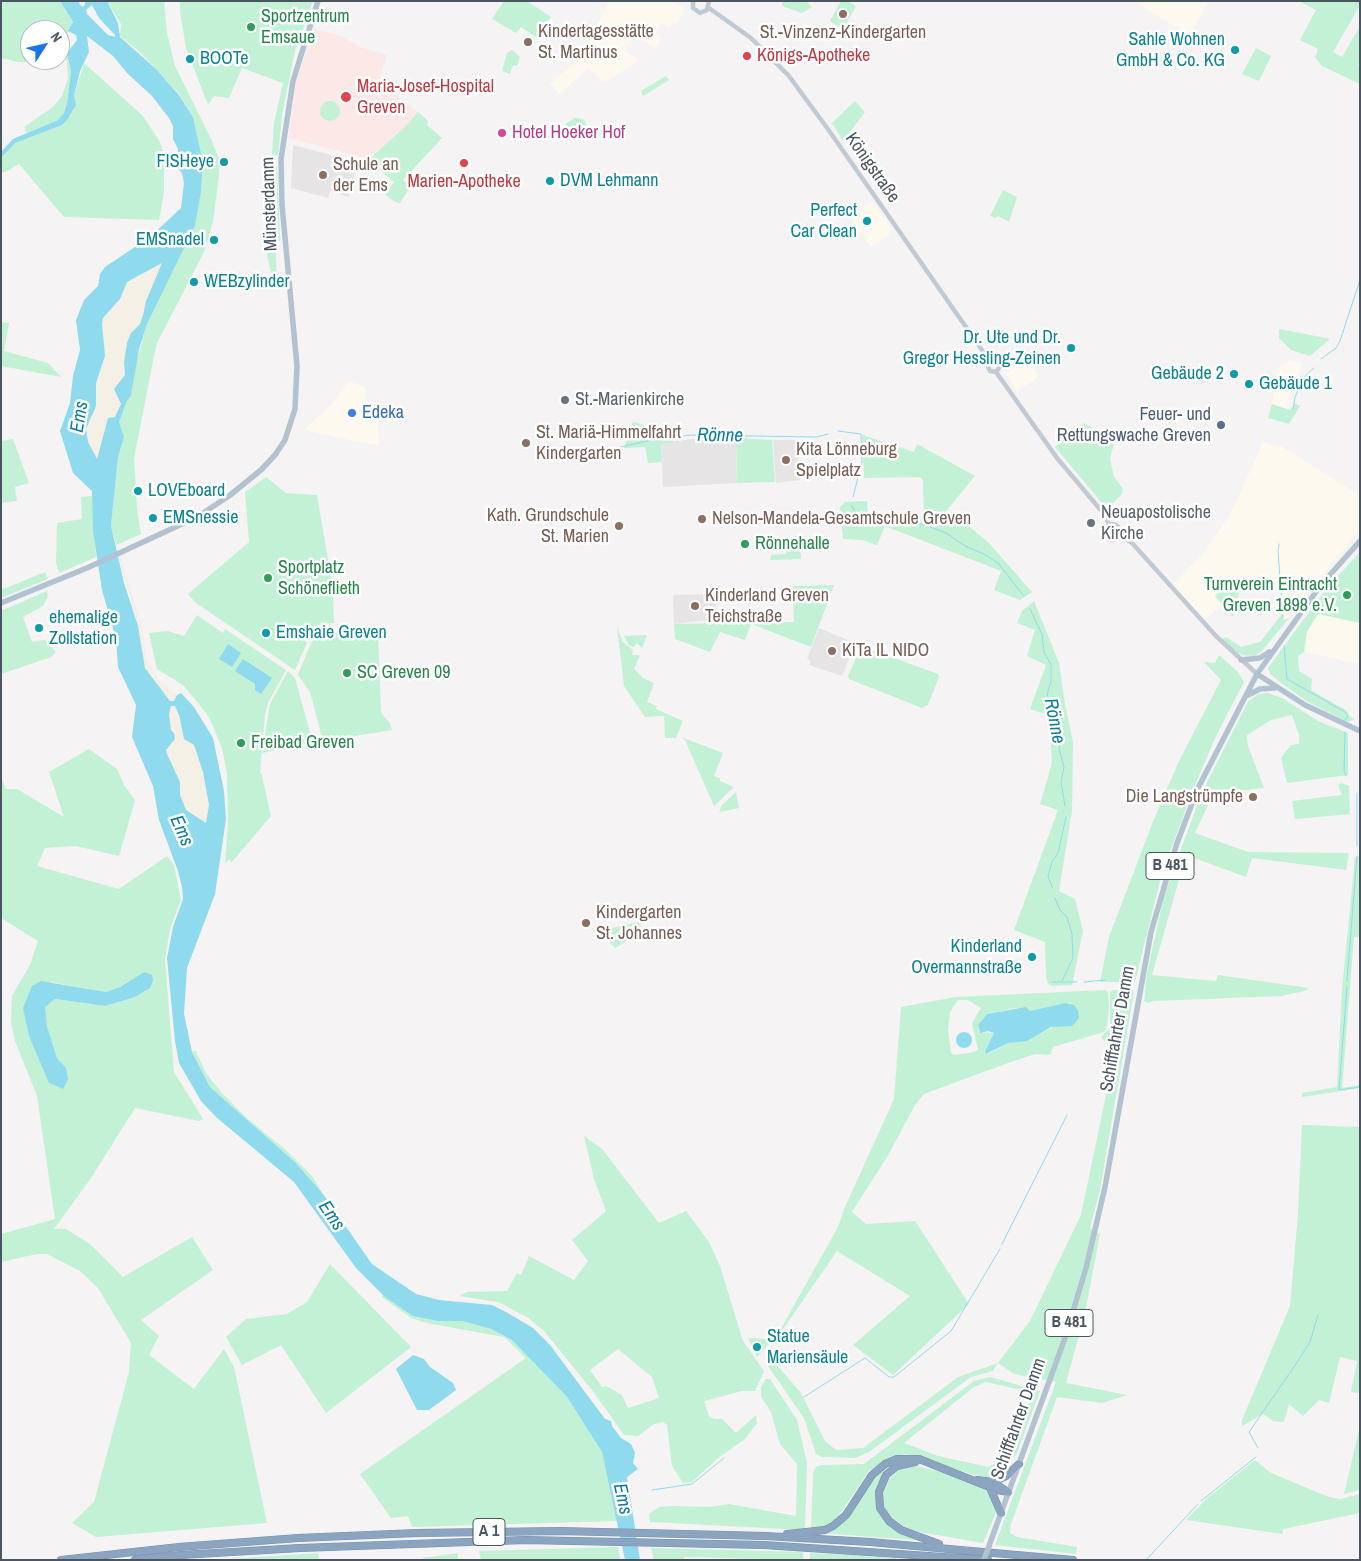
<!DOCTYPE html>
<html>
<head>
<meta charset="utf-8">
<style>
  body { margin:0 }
  #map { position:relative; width:1361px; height:1561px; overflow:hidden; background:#f5f3f3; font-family:"Archivo Narrow",sans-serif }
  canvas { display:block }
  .frame { position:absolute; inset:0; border:2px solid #4a5661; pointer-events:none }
  .north { position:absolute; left:20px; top:20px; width:50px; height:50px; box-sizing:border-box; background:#fff; border:1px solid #b7bbc0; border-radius:50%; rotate:55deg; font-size:14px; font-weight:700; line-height:20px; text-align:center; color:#4a5661 }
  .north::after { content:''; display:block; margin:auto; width:18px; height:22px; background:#1a73e8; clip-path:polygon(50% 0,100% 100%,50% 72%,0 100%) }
</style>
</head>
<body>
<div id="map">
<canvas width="1361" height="1561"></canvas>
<div class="frame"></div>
<div class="north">N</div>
</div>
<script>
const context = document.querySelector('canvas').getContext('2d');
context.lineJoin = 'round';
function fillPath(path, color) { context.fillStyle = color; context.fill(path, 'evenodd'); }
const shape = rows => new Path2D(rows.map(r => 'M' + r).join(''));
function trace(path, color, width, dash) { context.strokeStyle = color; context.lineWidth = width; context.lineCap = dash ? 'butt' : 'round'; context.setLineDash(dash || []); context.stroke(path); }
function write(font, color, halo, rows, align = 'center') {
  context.font = font + ' "Archivo Narrow",sans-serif'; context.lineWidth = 5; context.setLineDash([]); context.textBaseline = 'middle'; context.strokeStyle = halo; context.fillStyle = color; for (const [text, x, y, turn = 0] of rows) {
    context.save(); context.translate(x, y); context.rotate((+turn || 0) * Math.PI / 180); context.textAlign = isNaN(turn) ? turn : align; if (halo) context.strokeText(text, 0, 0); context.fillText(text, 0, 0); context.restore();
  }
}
fillPath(shape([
  [609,1,672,1,683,7,681,10,684,12,677,24,674,22,670,29,661,23,655,33,661,37,655,48,634,34,624,51,640,60,605,82,588,69,559,94,550,84,576,62,587,47,598,29,596,27],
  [1133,1,1209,1,1189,35],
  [872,201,892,230,889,231,890,234,871,247,850,217],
  [1025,357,1039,376,1017,392,1006,374],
  [1289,360,1302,363,1286,409,1272,404,1277,368],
  [349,381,366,388,365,404,377,406,379,446,303,430,327,409],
  [1263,442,1283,447,1360,496,1360,529,1289,618,1283,620,1279,586,1247,591,1235,578,1215,596,1222,605,1204,620,1172,585,1205,551,1227,519,1238,498],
  [1318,614,1360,623,1360,664,1304,652,1307,632]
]), '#fdf9ef');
fillPath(shape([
  [293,145,358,162,349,197,330,191,328,198,291,188],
  [700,438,736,438,737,483,663,487,661,443],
  [773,440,797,440,800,480,776,483],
  [715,594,717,619,674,624,673,595],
  [819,628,855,643,842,676,809,665,811,661,807,659]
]), '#e6e4e5');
fillPath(shape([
  [315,29,342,37,360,47,387,55,378,82,418,112,397,137,366,158,289,138,296,80]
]), '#fce8e6');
fillPath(shape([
  [1,1,60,1,73,22,64,41,71,71,67,103,64,113,58,120,27,133,24,127,53,107,62,96,68,79,67,62,65,58,60,57,60,30,30,30,30,60,39,60,36,62,18,62,1,58],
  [107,1,164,1,167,33,175,66,211,139,219,159,219,176,213,222,204,252,157,343,153,361,134,459,137,509,141,534,116,545,111,526,114,495,118,457,124,437,119,422,147,324,195,226,201,192,203,162,193,117,180,95,140,52,120,36,121,24],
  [180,1,313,1,295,51,282,115,278,156,272,154,274,123,283,83,242,68,229,98,214,96,208,105,186,48,180,11],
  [504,1,527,1,551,17,537,38,521,27,516,33,492,19],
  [783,1,806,1,812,7,802,13,782,6],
  [841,1,847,1,856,6,843,29,830,21],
  [1299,1,1360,1,1360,5,1333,52,1342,57,1360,26,1360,61,1358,65,1360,66,1360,84,1322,66,1315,57,1318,49,1300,40,1316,10],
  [1256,48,1271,56,1259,81,1242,74],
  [512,50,520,57,517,66,513,65,510,74,502,71,507,53],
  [84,63,143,116,160,142,164,156,164,193,159,220,64,217,19,164,5,172,1,172,1,158,14,143,62,125,68,119,74,110,74,96],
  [666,76,669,80,643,96,641,91],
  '320 111a10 10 0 1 1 20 0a10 10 0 1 1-20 0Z',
  [855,101,865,112,843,141,832,123],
  [418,112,428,121,427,125,442,138,403,180,411,186,399,204,385,195,394,182,368,160,405,127],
  [575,118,583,119,587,125,574,135,565,124],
  [269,161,277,166,280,241,275,245,277,278,273,282,267,255,271,240,264,195,270,197],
  [1003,190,1017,197,1009,222,998,216,996,218,990,216],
  [1,322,9,323,4,351,48,363,61,377,1,366],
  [1279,329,1295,332,1330,339,1310,356,1291,350,1279,338],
  [1295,403,1300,406,1289,424,1268,418,1272,404,1290,410],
  [633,422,659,429,671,429,673,442,661,444,662,462,648,463,645,447,624,448],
  [1083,423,1115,439,1110,459,1114,477,1123,489,1122,494,1107,509,1055,447],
  [862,435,914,452,917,444,975,476,942,516,959,518,989,543,1032,592,1020,600,994,590,1001,571,885,526,877,545,862,540,843,539,840,507,845,502,867,501,868,516,924,516,923,480,920,477,864,478],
  [736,438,772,440,775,482,737,483],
  [13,439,29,483,15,487,17,501,1,503,1,441],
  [266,477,286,493,317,495,333,589,334,623,318,625,303,639,307,643,295,670,196,603,188,594,249,542,245,492],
  [92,496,96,557,59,573,56,563,57,523,82,519,81,497],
  [800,538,801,559,770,560,771,555,786,554,787,539],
  [1360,552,1360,623,1318,614,1307,632,1304,652,1298,656,1299,671,1312,679,1311,690,1347,711,1349,716,1355,719,1347,722,1308,702,1284,685,1270,674,1268,668,1326,589],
  [45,572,48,579,1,598,1,590],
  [1235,578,1241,585,1233,617,1215,596],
  [834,585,811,647,751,624,745,640,720,632,710,652,675,639,674,624,794,622,793,586],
  [47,591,48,596,43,606,23,617,32,642,45,640,56,652,51,657,1,674,1,611],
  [1034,601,1059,663,1065,704,1073,742,1072,811,1059,891,1075,899,1083,931,1072,985,1052,986,1048,984,1046,977,1045,942,1014,930,1058,810,1040,804,1052,763,1049,715,1030,709,1046,665,1027,656,1035,630,1017,623,1022,611],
  [1282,614,1283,620,1289,618,1261,652,1254,656,1243,655,1234,651,1222,639,1226,637,1241,647,1260,642],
  [197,615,223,633,225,629,286,670,268,703,265,715,260,772,260,774,261,772,271,816,231,863,230,859,225,863,228,822,227,773,222,748,209,717,194,698,183,685,157,669,149,633,168,631,184,636],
  [617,627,623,642,633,650,632,655,640,655,634,669,643,678,654,683,647,702,657,706,656,709,683,721,676,738,665,738,664,716,645,717,624,686],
  [378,631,381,713,390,723,392,730,323,741,310,692,298,675,311,643,318,634],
  [647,635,642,648,637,643,634,647,629,645,624,636],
  [861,646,938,674,939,677,928,705,922,708,849,679,848,676],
  [1219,655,1238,672,1244,682,1217,734,1194,787,1162,873,1135,982,1100,982,1109,937,1154,819,1179,761,1221,680,1204,662,1215,663],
  [288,671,295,678,313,743,262,753,270,704],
  [1268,693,1282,698,1318,721,1348,733,1348,775,1287,783,1281,758,1291,745,1299,744,1299,735,1292,715,1271,720,1247,735,1248,746,1264,788,1213,794,1195,833,1248,852,1349,853,1346,870,1252,858,1246,877,1186,855,1152,975,1216,981,1218,975,1309,988,1305,991,1281,996,1153,1001,1148,1003,1144,1001,1147,973,1164,896,1202,792,1248,702,1258,694],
  [681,737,723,753,714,776,720,778,720,781,734,787,714,806,685,740],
  [89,749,117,769,124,785,135,800,119,856,76,846,45,848,37,866,119,889,167,856,174,865,181,900,170,929,165,959,174,1072,203,1119,199,1121,135,1108,91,1178,54,1229,66,1229,90,1244,123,1277,192,1237,213,1270,141,1320,159,1336,149,1355,194,1389,224,1349,234,1367,267,1523,96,1537,72,1523,94,1502,129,1372,131,1343,98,1288,80,1271,47,1254,37,1254,1,1262,1,1234,55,1219,37,1096,15,1041,11,1023,12,996,30,965,38,941,1,918,1,777,6,789,17,789,64,817,49,772],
  [144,972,150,988,134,997,105,1006,55,999,45,1007,47,1026,57,1058,66,1068,29,1036,51,982,106,992,120,987],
  [1341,783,1349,786,1350,814,1295,819,1292,801,1342,795,1338,785],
  [736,792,739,808,719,812,722,805],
  [1360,856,1360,937,1354,937,1342,1088,1360,1085,1360,1088,1302,1097,1302,1093,1337,1087,1342,990,1355,857],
  [638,922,645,931,615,948,600,931],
  [1105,990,1108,992,1109,1008,1107,1027,1104,1032,1053,1047,1050,1055,1035,1054,1005,1064,924,1094,915,1105,887,1157,852,1212,866,1224,915,1221,969,1304,893,1375,853,1345,910,1296,837,1251,770,1348,838,1227,845,1207,894,1099,901,1007,956,997],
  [958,1000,968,1000,981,1008,972,1023,978,1049,975,1052,955,1055,951,1053,948,1030,950,1012],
  [1070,1003,1072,1026,1057,1025,1027,1040,1008,1043,988,1054,985,1051,994,1033,979,1032,978,1025,987,1014,1016,1008,1030,1011],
  [1113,990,1134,991,1100,1190,1090,1228,1100,1234,1085,1313,1066,1383,1127,1395,1102,1403,1057,1397,1011,1524,1010,1533,1017,1537,1077,1547,1076,1554,995,1545,1056,1382,1014,1374,998,1363,993,1371,971,1377,869,1452,855,1458,822,1457,816,1454,804,1418,768,1366,770,1357,801,1393,825,1441,836,1450,863,1448,958,1377,998,1363,1030,1321,1081,1215,1112,1066,1112,1051,1101,1037,1110,1028,1110,992],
  [195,1050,206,1073,221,1092,248,1119,287,1151,312,1176,323,1194,296,1163,210,1087,192,1052],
  [1302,1125,1360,1127,1360,1393,1351,1392,1357,1361,1340,1357,1329,1403,1319,1400,1303,1416,1289,1404,1284,1422,1273,1421,1263,1414,1242,1426,1242,1420,1290,1306,1298,1214],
  [584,1136,602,1149,659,1223,686,1211,709,1242,720,1266,743,1341,764,1371,755,1391,742,1391,704,1401,709,1416,714,1419,722,1419,736,1433,756,1415,757,1423,745,1439,718,1458,692,1482,683,1483,672,1466,667,1425,663,1422,654,1424,638,1436,624,1435,592,1390,544,1331,527,1317,498,1302,459,1296,467,1292,507,1291,517,1273,521,1275,529,1256,574,1280,588,1261,572,1240,606,1211,594,1179],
  [618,1349,652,1377,659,1398,628,1408,622,1395,606,1386,602,1387,590,1370],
  [330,1264,411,1347,326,1413,281,1345,242,1365,226,1337,246,1319,287,1314,307,1302],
  [383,1293,413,1316,438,1321,462,1321,491,1329,512,1340,567,1397,602,1452,618,1521,412,1527,408,1516,391,1518,360,1474,526,1358,504,1337,427,1323,411,1318,382,1297],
  [748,1338,766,1339,769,1343,757,1357],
  [990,1377,1040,1391,1017,1453,1002,1474,994,1478,978,1476,905,1454,887,1459,869,1471,835,1521,824,1527,811,1529,813,1473,816,1467,821,1465,864,1464,974,1381],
  [986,1382,1026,1391,1031,1397,1010,1451,998,1462,988,1467,938,1456,904,1443,974,1387],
  [766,1379,770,1379,797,1420,807,1463,805,1530,650,1522,649,1514,659,1507,671,1506,710,1507,729,1504,796,1516,797,1464,780,1444,771,1412,761,1396,761,1387],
  [1360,1426,1360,1490,1344,1494],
  [1255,1460,1271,1473,1329,1497,1341,1499,1360,1494,1360,1513,1283,1529,1283,1534,1186,1520,1206,1499],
  [911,1461,880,1480,882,1516,927,1541,821,1533,835,1527,871,1479,889,1463],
  [913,1465,949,1474,984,1488,989,1493,996,1507,995,1515,983,1543,908,1530,898,1524,887,1514,882,1501,886,1481,901,1468],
  [618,1547,620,1560,481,1560,479,1551],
  [651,1548,803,1552,803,1560,684,1557,684,1560,654,1560],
  [318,1553,319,1559,315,1560,211,1560],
  [458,1553,458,1560,421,1560,423,1558],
  [810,1553,853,1555,916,1560,810,1560]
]), '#c3f1d5');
fillPath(shape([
  [162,263,146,301,140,324,131,333,124,362,125,375,114,389,121,404,115,417,108,418,97,459,88,442,86,428,96,406,96,383,105,356,102,324,104,318,120,299,127,282],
  [121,558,142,627,146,659,161,682,177,695,174,701,169,700,145,668,138,626,119,559],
  [171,706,175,706,179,715,184,738,194,745,203,772,209,805,206,823,185,810,180,795,180,782,167,754,166,750,175,739,171,730,169,714]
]), '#f5f0e5');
fillPath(shape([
  [60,1,78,1,82,7,85,5,85,1,107,1,118,23,120,37,156,69,179,95,193,117,203,162,201,192,195,226,147,324,139,349,131,395,126,403,119,422,124,437,118,457,111,526,124,583,138,626,145,668,170,701,174,701,177,695,181,693,194,707,213,738,224,791,226,819,215,894,187,968,184,1014,192,1052,210,1087,296,1163,323,1194,372,1264,416,1294,439,1300,492,1305,506,1312,533,1328,550,1345,605,1419,611,1421,612,1426,621,1438,631,1444,635,1453,633,1463,638,1469,627,1477,640,1560,625,1560,602,1452,567,1397,512,1340,491,1329,462,1321,438,1321,413,1316,385,1297,356,1268,294,1182,216,1117,201,1101,179,1063,175,1041,167,958,173,927,183,899,182,887,178,871,159,820,153,786,132,737,136,705,118,667,116,639,102,590,93,531,92,491,73,473,60,431,70,403,73,376,80,350,76,320,84,300,98,286,100,274,105,267,150,237,181,208,184,183,182,173,178,169,178,149,173,139,173,126,169,118,152,96,128,74,113,56,87,36,89,52,80,71,74,96,76,105,68,119,62,125,15,143,1,158,1,152,13,139,58,120,64,113,67,103,71,71,67,53,77,40,76,35,68,31,73,22],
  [92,5,99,18,115,35,115,37,108,35,87,14,86,10],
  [162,263,146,301,143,315,140,324,131,333,127,343,124,362,125,375,114,389,121,404,115,417,108,418,97,459,88,442,86,429,96,406,96,383,105,356,102,324,103,318,120,299,127,282],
  [171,706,175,706,179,715,184,739,194,745,203,772,209,805,206,823,186,810,180,795,180,782,167,754,166,750,175,739,174,733,171,730,169,714],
  [228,644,241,653,232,667,219,659],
  [243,659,272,678,261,694,255,690,255,684,235,671],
  [144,972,152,975,153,980,150,988,135,997,105,1006,55,999,45,1007,47,1026,57,1058,66,1068,68,1079,63,1089,49,1083,29,1036,23,1008,32,986,41,981,106,992,120,987],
  [1066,1003,1074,1005,1078,1011,1079,1018,1072,1026,1051,1027,1027,1041,1008,1043,986,1054,985,1051,994,1033,988,1031,980,1033,978,1025,987,1014,1026,1007,1030,1011],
  '956 1040a8 8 0 1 1 16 0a8 8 0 1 1-16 0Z',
  [413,1355,424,1359,430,1367,453,1383,456,1390,429,1410,417,1410,396,1369]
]), '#90daee');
trace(shape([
  [1321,359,1336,348,1340,341,1360,280],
  [1293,409,1295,397,1306,375,1314,368],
  [838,431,861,434,862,462,853,497],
  [612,449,651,440,691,435,817,437,828,434],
  [851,505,859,518,863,520,925,525,946,533,965,546,984,554,998,563,1023,595],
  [1279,544,1278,551,1283,618],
  [1030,609,1042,634,1044,652,1051,665,1051,681,1047,695,1052,702,1062,741,1059,748,1064,767,1061,782,1065,806],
  [1284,646,1287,679,1345,712,1348,716,1345,720],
  [1345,732,1344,771,1346,776],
  [1357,793,1357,846],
  [1052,887,1048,876,1052,862,1058,853,1066,817],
  [1055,898,1060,910,1067,917,1072,934,1073,958,1062,981],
  [1347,981,1357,856],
  [1052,982,1077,982],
  [1084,982,1105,980],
  [1347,987,1339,1090,1360,1087],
  [1002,1244,1067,1115],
  [1290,1373,1310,1342,1318,1315],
  [804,1397,865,1358,889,1377,894,1377,951,1331,1000,1249],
  [1258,1448,1249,1432,1289,1374],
  [652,1490,692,1484,724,1458],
  [1201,1501,1256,1457],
  [1146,1560,1198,1504]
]), '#90daee', 1);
const highway = shape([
  [915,1462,897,1466,886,1475,879,1492,880,1508,889,1521,901,1530,939,1544],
  [977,1480,993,1482,1008,1492],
  [993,1482,1006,1476,1019,1464],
  [990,1488,1001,1513],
  [787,1534,825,1530,833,1526,846,1515,872,1475,885,1464,897,1459,919,1459,997,1490,1008,1492],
  [61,1560,179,1547,298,1538,417,1533,560,1531,766,1536,870,1542,1073,1560],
  [135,1560,181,1555,300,1548,525,1540,764,1545,988,1560]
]);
trace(highway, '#7690ad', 8);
trace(shape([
  [693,1,693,8,700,13,707,10,709,1],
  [709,8,751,38,789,76,830,132,991,363],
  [996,372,999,368,998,364,991,363,988,367,990,371,996,372,1057,458,1104,514,1109,524],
  '1104 532a8 8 0 1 1 16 0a8 8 0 1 1-16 0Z',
  [1120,535,1132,543,1216,636,1257,674]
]), '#c1cad2', 4.5);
trace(shape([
  [1,603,87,568,197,517,229,496,261,470,275,455,285,440,295,409,297,366,282,205,281,159,293,81,318,1],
  [1241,660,1260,658,1269,652],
  [1257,674,1305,705,1360,731],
  [1246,696,1260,689,1275,688],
  [994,1532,1065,1338,1086,1268,1105,1187,1151,932,1177,843,1198,788,1257,674,1321,585,1360,541]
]), '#b3c2d1', 5.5);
trace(highway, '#8ba5c1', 7);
trace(shape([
  [984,1560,994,1532]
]), '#b3c2d1', 5.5);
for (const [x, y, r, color] of [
  [843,14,5,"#8d6e63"],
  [251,27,5,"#2e9e5b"],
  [528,42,5,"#8d6e63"],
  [1235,50,5,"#0f9aa8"],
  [747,56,5,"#e0444e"],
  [190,59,5,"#0f9aa8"],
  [346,97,6,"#e0444e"],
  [502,133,5,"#d1479c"],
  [224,162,5,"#0f9aa8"],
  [464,163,5,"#e0444e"],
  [323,175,5,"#8d6e63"],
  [550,181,5,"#0f9aa8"],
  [867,221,5,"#0f9aa8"],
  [214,240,5,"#0f9aa8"],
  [194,282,5,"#0f9aa8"],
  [1071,348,5,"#0f9aa8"],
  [1234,374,5,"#0f9aa8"],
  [1249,384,5,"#0f9aa8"],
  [565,400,5,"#6b7280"],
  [352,413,5,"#3f7fe0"],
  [1221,425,5,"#5c6f8a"],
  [526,443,5,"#8d6e63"],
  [786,460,5,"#8d6e63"],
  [138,491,5,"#0f9aa8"],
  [153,518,5,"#0f9aa8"],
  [702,519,5,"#8d6e63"],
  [1091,523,5,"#6b7280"],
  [619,526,5,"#8d6e63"],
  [745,544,5,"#2e9e5b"],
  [268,578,5,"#2e9e5b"],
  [1347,595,5,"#2e9e5b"],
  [695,606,5,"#8d6e63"],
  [39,628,5,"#0f9aa8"],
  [266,633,5,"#0f9aa8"],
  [832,651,5,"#8d6e63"],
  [347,673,5,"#2e9e5b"],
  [241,743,5,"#2e9e5b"],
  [1253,797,5,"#8d6e63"],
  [586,923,5,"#8d6e63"],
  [1032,957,5,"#0f9aa8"],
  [757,1347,5,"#0f9aa8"]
]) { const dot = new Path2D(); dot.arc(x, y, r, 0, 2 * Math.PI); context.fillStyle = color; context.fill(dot); trace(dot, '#fff', 2); }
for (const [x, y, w] of [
  [1170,866,48],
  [1069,1323,48],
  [489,1532,32]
]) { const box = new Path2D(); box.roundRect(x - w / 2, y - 13.5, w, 27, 4); context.fillStyle = '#fff'; context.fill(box); trace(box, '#4a5661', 1); }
write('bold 16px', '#4a5661', null, [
  ["B 481",1170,866],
  ["B 481",1069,1323],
  ["A 1",489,1532]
]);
write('18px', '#27864d', '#fff', [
  ["Sportzentrum",261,17],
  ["Emsaue",261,38],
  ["Rönnehalle",755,544],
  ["Sportplatz",278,568],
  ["Schöneflieth",278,589],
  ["Turnverein Eintracht",1337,585,"right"],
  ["Greven 1898 e.V.",1337,606,"right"],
  ["SC Greven 09",357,673],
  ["Freibad Greven",251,743]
], 'left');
write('18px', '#785e54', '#fff', [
  ["Kindertagesstätte",538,32],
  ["St. Martinus",538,53],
  ["St.-Vinzenz-Kindergarten",843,33,"center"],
  ["Schule an",333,165],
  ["der Ems",333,186],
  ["St. Mariä-Himmelfahrt",536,433],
  ["Kindergarten",536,454],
  ["Kita Lönneburg",796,450],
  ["Spielplatz",796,471],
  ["Kath. Grundschule",609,516,"right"],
  ["St. Marien",609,537,"right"],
  ["Nelson-Mandela-Gesamtschule Greven",712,519],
  ["Kinderland Greven",705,596],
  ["Teichstraße",705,617],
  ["KiTa IL NIDO",842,651],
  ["Die Langstrümpfe",1243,797,"right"],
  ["Kindergarten",596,913],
  ["St. Johannes",596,934]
], 'left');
write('18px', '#0d838f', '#fff', [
  ["Sahle Wohnen",1225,40,"right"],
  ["GmbH & Co. KG",1225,61,"right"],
  ["BOOTe",200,59],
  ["FISHeye",214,162,"right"],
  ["DVM Lehmann",560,181],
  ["Perfect",857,211,"right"],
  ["Car Clean",857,232,"right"],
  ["EMSnadel",204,240,"right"],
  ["WEBzylinder",204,282],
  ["Dr. Ute und Dr.",1061,338,"right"],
  ["Gregor Hessling-Zeinen",1061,359,"right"],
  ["Gebäude 2",1224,374,"right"],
  ["Gebäude 1",1259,384],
  ["LOVEboard",148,491],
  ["EMSnessie",163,518],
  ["ehemalige",49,618],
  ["Zollstation",49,639],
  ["Emshaie Greven",276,633],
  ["Kinderland",1022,947,"right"],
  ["Overmannstraße",1022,968,"right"],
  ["Statue",767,1337],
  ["Mariensäule",767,1358]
], 'left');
write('18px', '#be3a42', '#fff', [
  ["Königs-Apotheke",757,56],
  ["Maria-Josef-Hospital",357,87],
  ["Greven",357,108],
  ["Marien-Apotheke",464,182,"center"]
], 'left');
write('18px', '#b23c85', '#fff', [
  ["Hotel Hoeker Hof",512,133]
], 'left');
write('18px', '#4a5661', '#fff', [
  ["Königstraße",872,168,55],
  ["Münsterdamm",270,204,-92],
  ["Schifffahrter Damm",1118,1029,-80],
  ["Schifffahrter Damm",1019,1419,-70]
]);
write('18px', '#5b616d', '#fff', [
  ["St.-Marienkirche",575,400],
  ["Neuapostolische",1101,513],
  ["Kirche",1101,534]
], 'left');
write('18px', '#366cbe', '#fff', [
  ["Edeka",362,413]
], 'left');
write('18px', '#4e5e75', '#fff', [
  ["Feuer- und",1211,415],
  ["Rettungswache Greven",1211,436]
], 'right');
write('italic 19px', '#0c7c9b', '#fff', [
  ["Ems",80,417,-81],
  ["Rönne",720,436,1],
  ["Rönne",1054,721,79],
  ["Ems",181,831,66],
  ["Ems",331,1216,56],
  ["Ems",622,1499,78]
]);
</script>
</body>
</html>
